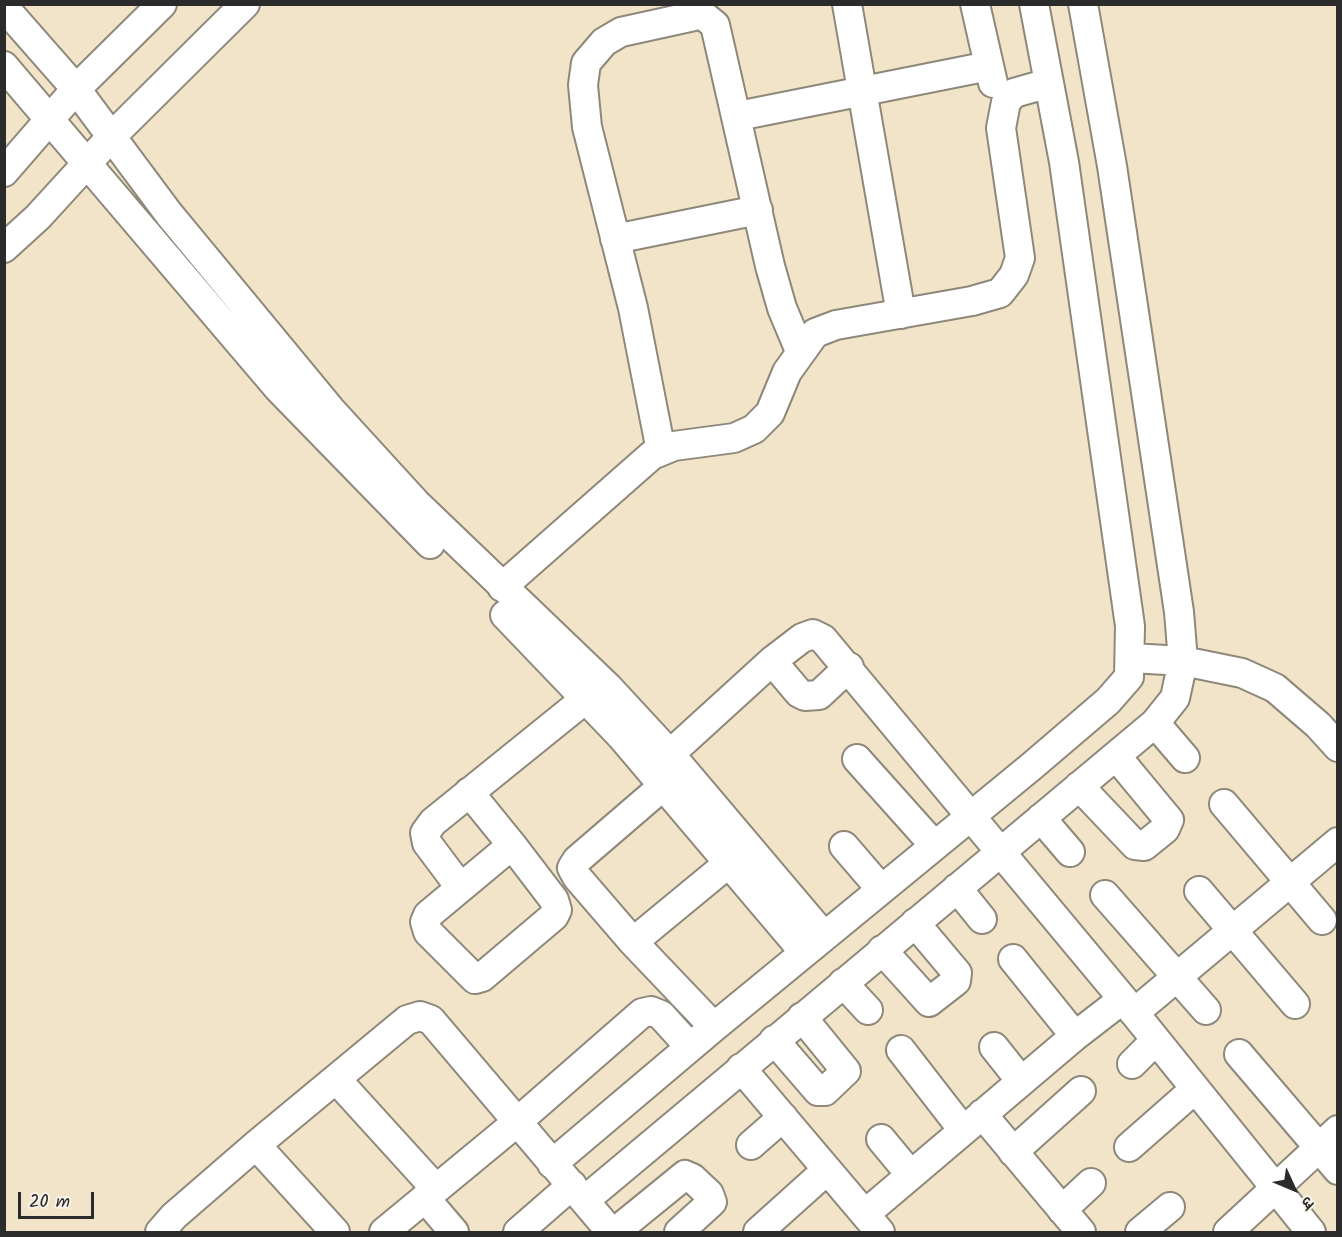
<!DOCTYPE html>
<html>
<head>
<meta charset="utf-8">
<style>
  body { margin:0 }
  #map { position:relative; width:1342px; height:1237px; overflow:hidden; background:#f1e4c9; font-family:Kalam,"Playpen Sans Deva",sans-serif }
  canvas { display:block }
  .frame { position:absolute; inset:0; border:6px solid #2b2b2b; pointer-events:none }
  .north { position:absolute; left:1264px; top:1159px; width:60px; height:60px; -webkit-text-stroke:4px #f7f3e8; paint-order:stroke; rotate:134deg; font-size:16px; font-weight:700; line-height:24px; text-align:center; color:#2b2b2b }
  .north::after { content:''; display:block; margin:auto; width:21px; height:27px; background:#2b2b2b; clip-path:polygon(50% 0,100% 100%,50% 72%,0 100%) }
  .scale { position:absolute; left:18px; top:1192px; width:76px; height:27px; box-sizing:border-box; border:3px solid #2b2b2b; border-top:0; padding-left:8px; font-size:18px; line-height:21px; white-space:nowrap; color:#2b2b2b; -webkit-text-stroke:4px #f7f3e8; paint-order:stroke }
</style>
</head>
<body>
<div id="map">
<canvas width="1342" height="1237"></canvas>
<div class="frame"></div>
<div class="north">उ</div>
<div class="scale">20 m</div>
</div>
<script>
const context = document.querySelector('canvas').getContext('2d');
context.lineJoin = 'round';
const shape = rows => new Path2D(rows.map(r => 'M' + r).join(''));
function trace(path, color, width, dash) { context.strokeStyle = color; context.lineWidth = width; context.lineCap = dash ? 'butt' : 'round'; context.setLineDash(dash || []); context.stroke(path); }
const minor = shape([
  [847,4,901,314],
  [975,4,993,83],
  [4,7,76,89,169,214,331,410,416,503,608,687,670,754,824,936],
  [699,12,715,25,770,266,782,308,800,351],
  [4,66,278,388,430,544],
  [738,116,989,66],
  [4,172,76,89,162,4],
  [615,239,758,210],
  [4,248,38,217,112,136,245,4],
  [661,451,633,308,587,127,583,85,586,63,604,42,621,32,694,16,699,12,700,4],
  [502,587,652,455,674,446,734,438,754,429,770,413,787,372,815,333,836,325,972,301,1000,293,1014,275,1020,258,1001,128,1006,102,1014,93,1049,83],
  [505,615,621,736,804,952],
  [1131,658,1183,661,1242,673,1275,688,1318,725,1338,747],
  [772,661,799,693,805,696,819,695,849,667],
  [1155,723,1185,758],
  [670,754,772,661,802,638,813,634,823,639,1123,999,1311,1232],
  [857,759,934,845],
  [663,786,577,860,572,868,577,877,633,942,714,1027],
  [1079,786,1135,845,1144,846,1165,829,1169,820,1116,756],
  [469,792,512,845,554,900,557,910,554,916,482,977,475,979,428,932,425,922,428,915,512,845],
  [1224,804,1322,920],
  [1041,818,1070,852],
  [844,846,881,889],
  [460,887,427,843,425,833,433,822,584,700],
  [957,888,982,919],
  [1199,891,1295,1004],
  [1105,895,1206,1010],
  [633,942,730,862],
  [882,950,929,1002,956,981,957,973,915,923],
  [1013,959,1075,1036],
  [843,983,868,1010],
  [1134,1013,1338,842],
  [774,1040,818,1091,825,1091,846,1071,802,1017],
  [994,1047,1021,1081],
  [901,1050,963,1130],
  [1239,1054,1338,1170],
  [1132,1064,1156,1040],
  [741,1068,880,1232],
  [336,1079,436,1189],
  [982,1114,1081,1232],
  [881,1139,910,1174],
  [256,1145,335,1232],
  [751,1145,783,1117],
  [1129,1147,1195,1089],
  [1013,1152,1081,1091],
  [552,1164,714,1027,1032,766,1108,701,1129,677,1130,626,1064,162,1034,4],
  [425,1198,454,1232],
  [585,1200,1155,723,1175,698,1183,661,1179,612,1112,166,1083,4],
  [1062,1210,1091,1183],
  [865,1214,1075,1036,1123,999],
  [160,1232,174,1216,256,1145,407,1020,420,1016,431,1020,611,1232],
  [384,1232,516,1123,642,1013,651,1011,661,1015,690,1047],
  [518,1232,572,1185],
  [615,1232,685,1175,692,1178,709,1194,712,1202,679,1232],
  [758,1232,827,1170],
  [1140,1232,1170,1207],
  [1228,1232,1338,1130]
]);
trace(minor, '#8e887a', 32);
trace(minor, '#fff', 28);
</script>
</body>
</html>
